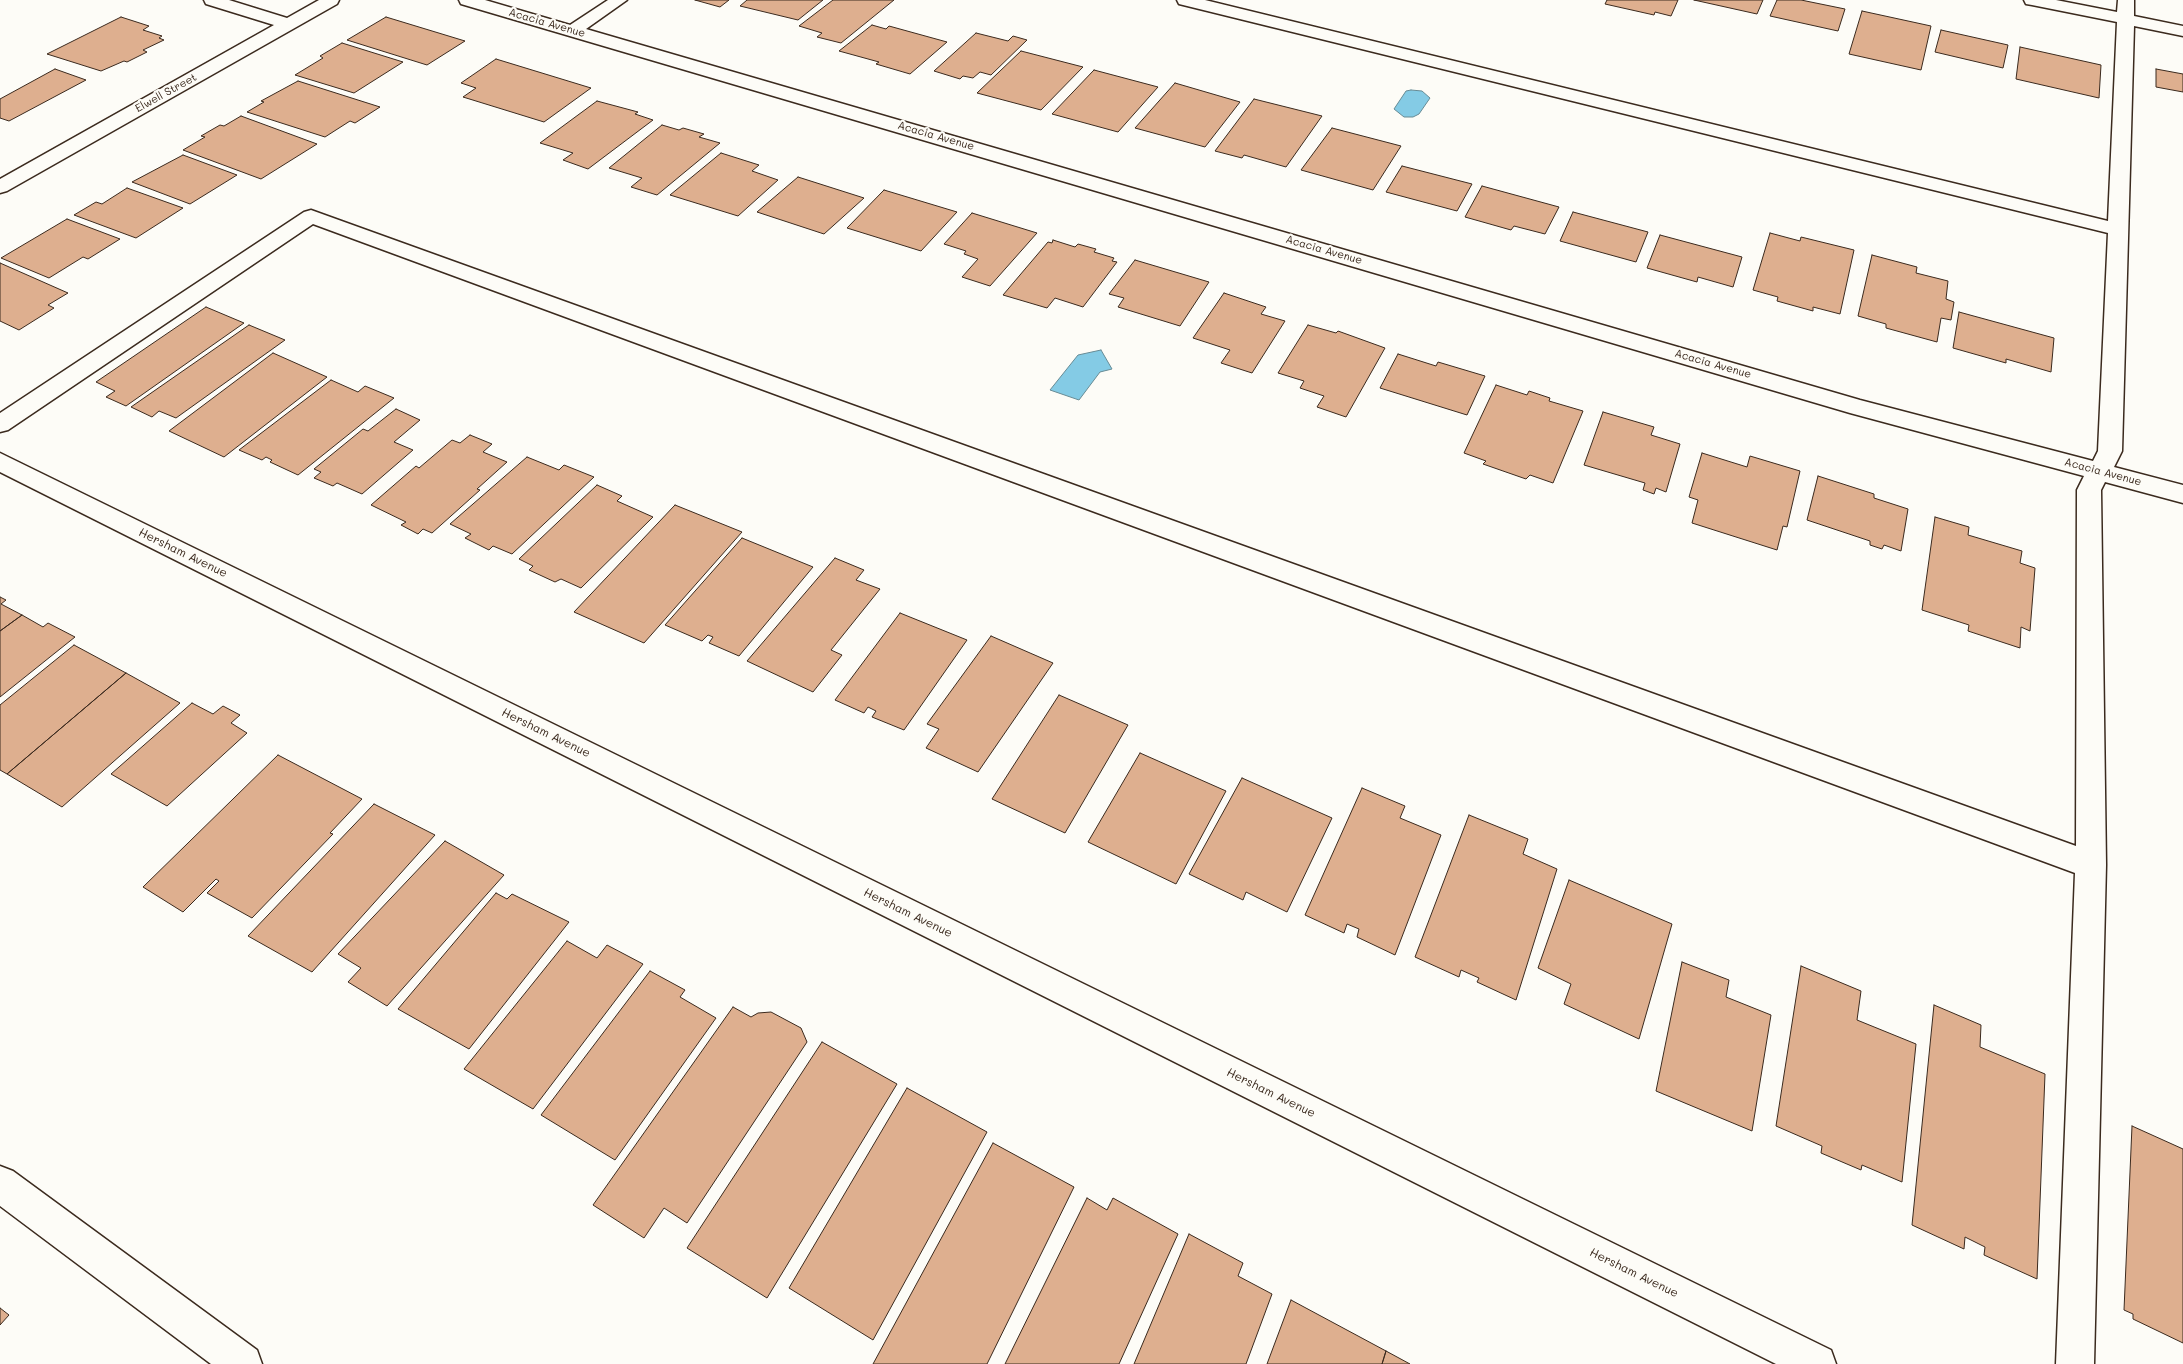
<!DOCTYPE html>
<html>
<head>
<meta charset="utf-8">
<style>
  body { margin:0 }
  canvas { display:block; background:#fdfcf7 }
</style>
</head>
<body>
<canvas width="2183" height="1364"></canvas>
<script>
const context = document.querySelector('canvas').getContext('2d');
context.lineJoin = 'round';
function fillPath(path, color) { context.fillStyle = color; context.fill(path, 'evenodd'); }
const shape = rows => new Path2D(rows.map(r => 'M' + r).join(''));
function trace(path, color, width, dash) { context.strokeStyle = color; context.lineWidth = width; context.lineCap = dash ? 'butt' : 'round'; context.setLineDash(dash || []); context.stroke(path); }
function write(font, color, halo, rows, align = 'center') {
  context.font = font + ' Mali,sans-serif'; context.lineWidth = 4.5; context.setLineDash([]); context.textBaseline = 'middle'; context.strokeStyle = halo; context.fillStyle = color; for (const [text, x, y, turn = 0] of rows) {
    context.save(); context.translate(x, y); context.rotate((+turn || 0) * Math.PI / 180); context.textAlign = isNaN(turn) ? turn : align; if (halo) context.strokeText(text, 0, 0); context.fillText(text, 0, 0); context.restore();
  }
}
const water = shape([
  [1411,90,1422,91,1430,98,1419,114,1413,117,1404,117,1394,109,1406,91,1411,90],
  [1101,350,1112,369,1100,372,1079,400,1050,390,1078,355,1101,350]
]);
fillPath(water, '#84cbe5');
trace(water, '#678b95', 1);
const building = shape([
  [695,0,729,0,720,7,695,0],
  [747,0,823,0,798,20,740,6,747,0],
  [833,0,894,0,841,43,817,37,822,33,799,26,833,0],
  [1607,0,1678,0,1671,16,1655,12,1654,15,1605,4,1607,0],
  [1694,0,1763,0,1757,14,1694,0],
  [1777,0,1801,0,1845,9,1838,31,1770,16,1777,0],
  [1862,11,1931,26,1921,70,1849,54,1862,11],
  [121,17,149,26,143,30,162,36,159,38,164,40,143,50,147,52,127,62,124,61,101,71,47,54,121,17],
  [386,17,465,41,427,65,347,40,386,17],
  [872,25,886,29,889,26,947,42,910,74,876,64,879,62,839,51,872,25],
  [1941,30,2008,45,2003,68,1935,52,1941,30],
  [976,33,1008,41,1013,36,1027,40,991,75,980,72,973,78,963,76,960,79,934,71,976,33],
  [342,43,403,62,354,93,295,75,323,58,320,56,342,43],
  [2020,47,2101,65,2099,98,2016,79,2020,47],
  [1021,51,1083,67,1041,110,977,93,1021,51],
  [496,59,591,88,544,122,463,97,476,88,461,83,496,59],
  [55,69,86,80,9,121,0,118,0,99,55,69],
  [2156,69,2183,74,2183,92,2156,87,2156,69],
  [1094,70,1158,87,1118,132,1052,114,1094,70],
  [298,81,380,107,355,123,350,121,325,137,247,112,264,102,261,101,298,81],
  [1175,83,1240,102,1205,147,1135,128,1175,83],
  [1254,99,1322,116,1286,167,1244,155,1242,158,1215,151,1254,99],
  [597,101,638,112,635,114,653,120,588,169,563,160,573,153,540,143,597,101],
  [241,116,317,144,261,179,183,150,205,137,201,136,220,125,224,126,241,116],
  [662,125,679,130,683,128,704,134,699,137,720,143,657,195,631,187,642,178,609,168,662,125],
  [1332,128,1401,146,1373,190,1301,170,1332,128],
  [721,153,759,165,752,171,778,180,738,216,670,195,721,153],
  [183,155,237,175,190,204,132,182,183,155],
  [1402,166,1472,184,1457,211,1386,192,1402,166],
  [798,177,864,198,824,234,757,212,798,177],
  [1482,186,1559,207,1545,234,1514,226,1511,230,1465,217,1482,186],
  [127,188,183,208,136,238,74,215,96,202,102,204,127,188],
  [884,190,957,212,921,251,847,228,884,190],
  [1573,212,1648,232,1636,262,1560,241,1573,212],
  [972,213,1037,233,990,286,962,277,978,259,964,254,966,251,944,244,972,213],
  [67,219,120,239,88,259,83,257,49,278,1,258,67,219],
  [1770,233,1800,241,1801,237,1854,250,1840,314,1813,307,1813,311,1777,301,1778,297,1753,290,1770,233],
  [1660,235,1742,257,1733,287,1698,277,1697,282,1647,268,1660,235],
  [1053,240,1075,247,1078,244,1096,249,1094,252,1114,258,1112,261,1117,262,1083,307,1055,298,1047,308,1003,295,1048,242,1052,243,1053,240],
  [1872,255,1917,267,1916,273,1948,281,1946,299,1954,302,1951,320,1941,318,1937,342,1886,328,1886,324,1858,316,1872,255],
  [1135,260,1209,282,1180,326,1118,307,1124,298,1109,294,1135,260],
  [0,263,68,293,48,305,54,308,19,330,0,321,0,263],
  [1224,293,1266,307,1261,314,1285,321,1252,373,1221,363,1230,350,1193,338,1224,293],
  [206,307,244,323,126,406,106,397,115,391,96,382,206,307],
  [1959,312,2054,338,2051,372,2006,359,2006,363,1953,348,1959,312],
  [249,325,285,340,176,418,159,411,152,417,131,407,249,325],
  [1308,325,1336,333,1338,331,1385,348,1346,417,1317,407,1324,396,1300,388,1304,381,1278,373,1308,325],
  [273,353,327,377,224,457,169,431,273,353],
  [1398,354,1436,366,1438,362,1485,376,1467,415,1380,388,1398,354],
  [331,380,358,392,365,386,394,398,298,475,270,462,272,460,266,457,262,460,239,450,331,380],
  [1496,385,1527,395,1529,391,1550,398,1549,401,1583,411,1553,483,1530,475,1526,479,1483,464,1486,461,1464,453,1496,385],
  [396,409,420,420,394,442,413,450,362,494,337,483,333,486,314,478,321,472,314,469,363,429,368,431,396,409],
  [1603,412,1654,427,1651,435,1680,444,1666,492,1656,488,1654,494,1643,490,1645,483,1584,465,1603,412],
  [470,435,492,444,483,452,507,462,477,489,480,490,432,533,423,529,418,534,401,525,406,522,371,505,416,466,419,468,452,440,460,443,470,435],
  [1702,453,1747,467,1750,456,1800,471,1787,527,1783,526,1777,550,1692,523,1698,500,1689,497,1702,453],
  [527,457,559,470,564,465,594,477,512,554,493,546,489,550,465,538,471,534,450,524,527,457],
  [1818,476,1874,494,1874,498,1908,509,1901,551,1884,545,1882,549,1870,545,1870,541,1807,520,1818,476],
  [597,485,622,496,617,501,653,517,581,588,561,579,555,582,529,570,533,566,519,559,597,485],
  [675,505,742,532,644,643,574,612,675,505],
  [1935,517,1969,527,1968,535,2022,551,2020,563,2035,568,2030,631,2021,627,2020,648,1968,631,1969,625,1922,610,1935,517],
  [742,538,813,567,739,656,709,643,713,637,708,635,702,641,665,625,742,538],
  [835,558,864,570,856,580,880,589,831,650,842,655,813,692,747,661,835,558],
  [0,597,6,600,1,604,22,615,0,631,0,597],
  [900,613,967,640,904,730,872,717,876,711,868,707,864,713,835,700,900,613],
  [22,615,43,627,48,623,75,637,0,697,0,631,22,615],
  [991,636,1053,663,978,772,926,748,939,729,927,724,991,636],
  [74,645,126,673,7,774,0,770,0,705,74,645],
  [126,673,180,703,62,807,7,774,126,673],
  [1059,695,1128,725,1065,833,992,799,1059,695],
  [192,703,213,714,223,706,240,715,231,723,247,733,167,806,111,774,192,703],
  [1140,753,1226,791,1176,884,1088,842,1140,753],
  [278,755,362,799,330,833,333,834,252,918,207,893,219,881,216,879,183,912,143,887,278,755],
  [1242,778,1332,818,1287,912,1246,892,1243,900,1189,874,1242,778],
  [1362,788,1405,806,1400,818,1441,835,1395,955,1357,937,1359,929,1347,924,1344,933,1305,915,1362,788],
  [374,804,435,835,312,972,248,936,374,804],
  [1469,815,1528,839,1523,854,1557,869,1516,1000,1477,982,1479,978,1461,970,1459,977,1415,957,1469,815],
  [445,841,504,875,387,1006,348,982,361,968,338,954,445,841],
  [1569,880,1672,924,1639,1039,1564,1004,1571,984,1538,968,1569,880],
  [496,893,507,899,512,894,569,922,469,1049,398,1009,496,893],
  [567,941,597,958,607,945,643,964,533,1109,464,1069,567,941],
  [1682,962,1729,980,1726,997,1771,1015,1752,1131,1656,1091,1682,962],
  [1801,966,1861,991,1857,1020,1916,1044,1902,1182,1862,1165,1861,1170,1821,1153,1822,1146,1776,1126,1801,966],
  [650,971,685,990,680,997,716,1018,615,1160,541,1115,650,971],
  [1934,1005,1981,1025,1980,1047,2045,1074,2037,1279,1984,1255,1985,1247,1965,1237,1964,1249,1912,1225,1934,1005],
  [733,1007,751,1017,758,1013,771,1012,801,1028,807,1042,687,1223,664,1208,644,1238,593,1205,733,1007],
  [822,1042,897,1084,767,1298,687,1248,822,1042],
  [907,1088,987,1132,873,1340,789,1288,907,1088],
  [2132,1126,2183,1149,2183,1343,2133,1319,2133,1314,2124,1310,2132,1126],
  [993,1143,1074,1187,987,1364,873,1364,993,1143],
  [1087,1198,1107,1210,1113,1198,1178,1234,1119,1364,1005,1364,1087,1198],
  [1189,1234,1243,1263,1238,1276,1272,1294,1246,1364,1134,1364,1189,1234],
  [1291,1300,1386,1351,1382,1364,1267,1364,1291,1300],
  [0,1308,9,1315,0,1325,0,1308],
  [1386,1351,1410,1364,1382,1364,1386,1351]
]);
fillPath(building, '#deaf8f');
trace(building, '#3b2a1e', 1);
const minor = shape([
  [204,0,229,0,287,18,319,0,339,0,337,4,7,191,0,193,0,179,274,25,206,4,204,0],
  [459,0,485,0,570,25,608,0,627,0,586,29,1860,400,2093,461,2098,451,2108,233,1179,4,1177,0,1205,0,2108,221,2117,22,2032,5,2026,4,2024,0,2056,0,2117,12,2118,0,2134,0,2134,16,2183,26,2183,36,2134,26,2122,451,2114,467,2183,485,2183,503,2105,482,2101,490,2106,865,2094,1364,2056,1364,2075,873,313,224,8,430,0,432,0,413,304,212,311,210,2076,846,2077,490,2084,476,1850,413,461,4,459,0],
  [0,453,1831,1350,1836,1364,1776,1364,0,472,0,453],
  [0,1166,13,1171,257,1350,262,1364,211,1364,0,1206,0,1166]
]);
trace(minor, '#3b2a1e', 3);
fillPath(minor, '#fdfcf7');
write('11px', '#3b2a1e', '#fdfcf7', [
  ["Acacia Avenue",547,23,16],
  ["Elwell Street",166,93,-29],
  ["Acacia Avenue",936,136,16],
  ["Acacia Avenue",1324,250,16],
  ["Acacia Avenue",1713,364,16],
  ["Acacia Avenue",2103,472,15]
]);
write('12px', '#3b2a1e', '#fdfcf7', [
  ["Hersham Avenue",183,553,26],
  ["Hersham Avenue",546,733,26],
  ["Hersham Avenue",908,913,26],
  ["Hersham Avenue",1271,1093,26],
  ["Hersham Avenue",1634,1273,26]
]);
</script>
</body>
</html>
